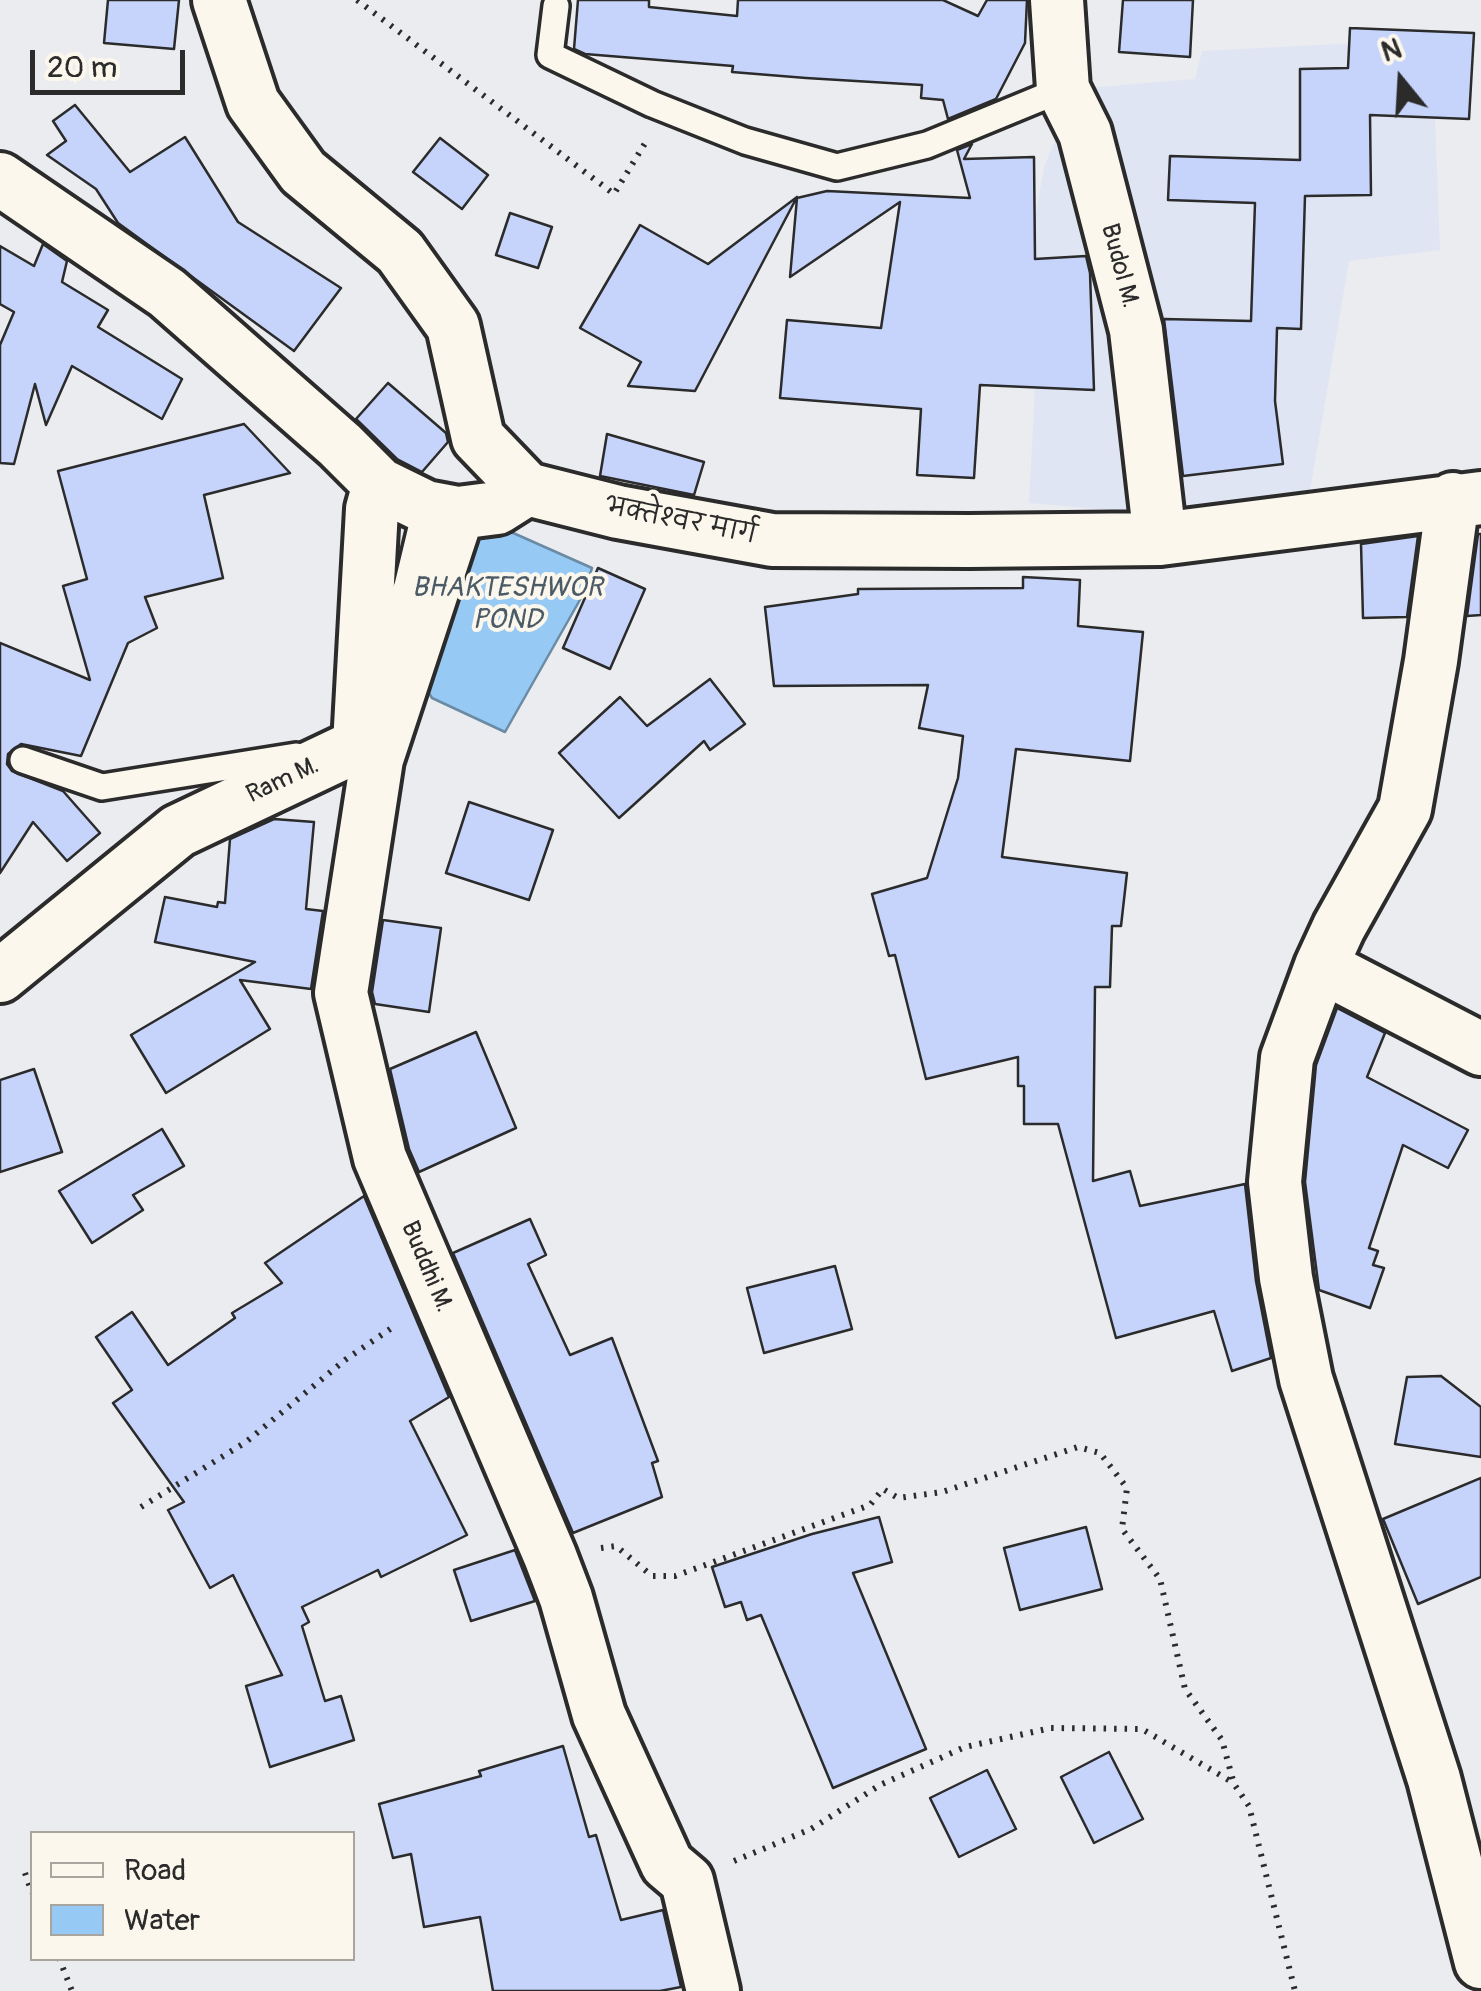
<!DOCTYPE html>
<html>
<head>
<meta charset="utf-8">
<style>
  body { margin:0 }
  #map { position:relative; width:1481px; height:1991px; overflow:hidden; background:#ebecf0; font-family:Pangolin,sans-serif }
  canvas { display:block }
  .legend { position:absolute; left:30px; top:1831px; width:325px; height:130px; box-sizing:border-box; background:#fbf7ec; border:2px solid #a8a59f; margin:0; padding:12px 18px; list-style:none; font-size:30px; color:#2b2b2b }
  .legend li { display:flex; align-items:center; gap:20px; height:50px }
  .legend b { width:50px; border:2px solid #a8a59f }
  .north { position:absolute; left:1351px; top:30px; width:100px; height:100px; -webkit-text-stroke:8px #fbf7ec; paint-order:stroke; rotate:342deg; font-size:28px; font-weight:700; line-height:40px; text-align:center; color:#2b2b2b }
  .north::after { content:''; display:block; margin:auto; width:35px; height:45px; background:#2b2b2b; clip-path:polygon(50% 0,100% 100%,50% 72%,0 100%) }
  .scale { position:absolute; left:30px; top:50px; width:155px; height:45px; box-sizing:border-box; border:5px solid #2b2b2b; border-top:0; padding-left:12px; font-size:30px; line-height:35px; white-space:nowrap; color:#2b2b2b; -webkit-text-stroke:8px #fbf7ec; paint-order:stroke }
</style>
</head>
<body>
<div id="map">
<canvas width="1481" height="1991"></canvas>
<ul class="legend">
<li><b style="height:12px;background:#fbf7ec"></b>Road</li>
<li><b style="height:28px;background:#96c9f3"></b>Water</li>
</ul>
<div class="north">N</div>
<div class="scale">20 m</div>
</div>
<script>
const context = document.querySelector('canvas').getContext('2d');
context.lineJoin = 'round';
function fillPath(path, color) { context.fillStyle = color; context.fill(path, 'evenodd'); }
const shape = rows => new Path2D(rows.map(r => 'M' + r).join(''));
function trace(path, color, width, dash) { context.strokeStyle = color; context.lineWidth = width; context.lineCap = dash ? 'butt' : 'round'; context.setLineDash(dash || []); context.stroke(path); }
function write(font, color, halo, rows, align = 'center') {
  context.font = font + ' Pangolin,"Playpen Sans Deva",sans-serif'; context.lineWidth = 8; context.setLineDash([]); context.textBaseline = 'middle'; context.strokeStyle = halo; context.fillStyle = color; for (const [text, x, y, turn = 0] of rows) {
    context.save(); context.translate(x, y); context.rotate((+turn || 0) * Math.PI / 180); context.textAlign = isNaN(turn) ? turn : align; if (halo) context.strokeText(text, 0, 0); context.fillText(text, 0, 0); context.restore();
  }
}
fillPath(shape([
  [1432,39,1440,250,1349,261,1310,491,1160,514,1029,503,1035,390,1033,317,1027,266,1044,167,1076,89,1195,79,1202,51]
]), '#e0e5f3');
const water = shape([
  [484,520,592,568,585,591,505,732,432,698,412,667,484,520]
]);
fillPath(water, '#96c9f3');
trace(water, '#6b8aa3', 2.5);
const building = shape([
  [108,0,179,0,174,49,104,43,108,0],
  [578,0,649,0,649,7,737,16,738,0,943,0,978,16,987,0,1027,0,1025,43,996,99,948,119,943,100,921,98,922,85,806,78,732,72,733,66,585,54,574,49,578,0],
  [1123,0,1193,0,1190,57,1119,52,1123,0],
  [1350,28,1474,33,1469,119,1370,115,1371,195,1305,196,1301,329,1277,328,1275,401,1283,464,1183,476,1164,319,1251,321,1255,203,1168,200,1170,156,1300,160,1300,69,1348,68,1350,28],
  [75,105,130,172,185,137,238,222,341,288,294,351,118,223,96,189,47,155,66,141,53,121,75,105],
  [440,138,488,175,462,209,413,172,440,138],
  [972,144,964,159,1034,157,1035,259,1086,256,1090,273,1094,390,980,385,974,478,917,475,921,409,780,398,787,320,881,328,900,202,790,277,797,198,827,191,970,198,957,150,972,144],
  [797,197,695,391,628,386,641,362,580,328,640,225,708,264,797,197],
  [510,213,552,227,538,268,496,255,510,213],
  [43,244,67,261,62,282,108,310,98,327,182,379,162,419,72,366,46,425,35,384,14,464,0,463,0,345,14,312,0,304,0,246,34,266,43,244],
  [388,383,446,433,448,442,422,472,397,459,356,419,388,383],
  [244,424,290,473,204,495,223,578,145,597,157,628,128,643,81,756,21,744,8,754,7,764,12,771,63,791,100,833,67,861,33,822,0,873,0,643,90,680,63,586,87,579,58,471,244,424],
  [607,434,704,462,694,495,600,476,607,434],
  [1478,534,1481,534,1481,615,1467,616,1478,534],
  [1418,536,1407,617,1363,618,1361,544,1418,536],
  [598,568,645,589,610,669,563,648,598,568],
  [1023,577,1080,580,1078,626,1143,632,1130,761,1016,749,1002,857,1127,873,1121,926,1112,926,1110,987,1095,987,1093,1181,1130,1171,1140,1206,1245,1184,1256,1281,1271,1358,1232,1371,1214,1311,1116,1338,1058,1124,1024,1124,1024,1086,1018,1086,1018,1057,926,1079,895,955,889,956,872,894,927,878,958,778,963,736,919,728,928,685,774,686,765,607,858,594,858,589,1023,588,1023,577],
  [710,679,745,724,710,750,704,741,619,818,559,753,620,697,647,726,710,679],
  [469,802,553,830,529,900,446,873,469,802],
  [274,819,314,822,306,909,323,911,311,989,240,980,270,1029,166,1093,131,1035,255,962,155,942,165,897,217,907,218,902,225,903,230,839,274,819],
  [383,920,441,928,429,1012,375,1004,372,992,383,920],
  [1337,1008,1385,1033,1367,1077,1468,1130,1448,1168,1403,1145,1369,1248,1378,1251,1373,1265,1384,1268,1370,1308,1319,1290,1305,1182,1316,1065,1337,1008],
  [476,1032,516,1128,419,1172,409,1149,390,1069,476,1032],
  [34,1069,62,1152,0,1172,0,1080,34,1069],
  [162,1129,184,1166,133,1195,143,1210,92,1243,59,1191,162,1129],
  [364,1196,449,1397,410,1421,467,1535,381,1577,378,1570,302,1607,309,1622,302,1626,325,1701,341,1696,354,1740,270,1767,246,1686,282,1675,233,1575,210,1588,168,1510,184,1502,113,1403,132,1390,96,1337,132,1312,168,1365,235,1318,232,1313,282,1283,265,1263,364,1196],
  [530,1219,546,1255,528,1264,570,1355,612,1338,658,1461,652,1463,662,1497,573,1533,453,1253,530,1219],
  [835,1266,852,1329,764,1353,747,1288,835,1266],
  [1441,1376,1481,1407,1481,1457,1395,1444,1407,1377,1441,1376],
  [1481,1478,1481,1577,1418,1604,1383,1519,1481,1478],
  [879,1517,892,1562,853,1573,926,1749,833,1788,761,1615,747,1620,741,1602,725,1607,712,1567,812,1534,879,1517],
  [1086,1527,1102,1589,1020,1610,1004,1548,1086,1527],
  [515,1550,535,1601,471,1621,454,1570,515,1550],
  [563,1746,589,1837,596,1835,621,1920,663,1910,681,1987,660,1991,493,1991,480,1917,424,1927,411,1854,393,1858,379,1804,481,1776,479,1771,563,1746],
  [1109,1752,1143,1819,1094,1843,1061,1777,1109,1752],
  [987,1770,1016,1829,959,1857,930,1798,987,1770]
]);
fillPath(building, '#c6d4fb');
trace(building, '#2b2b2b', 2.5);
const lane = shape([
  [556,6,550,55,652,104,745,141,837,167,927,145,1063,89],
  [380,657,407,586,426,507],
  [23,760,102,787,296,756]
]);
const street = shape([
  [219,0,253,103,303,172,400,252,453,326,478,438,527,489],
  [1057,0,1063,89,1085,133,1136,330,1160,539],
  [0,179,167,293,340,445,379,484,426,507,458,513,497,508,527,489,618,512,772,540,969,541,1160,539,1481,498],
  [1453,499,1431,661,1405,809,1339,927,1321,966,1287,1058,1275,1182,1286,1278,1306,1379,1434,1779,1481,1962],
  [458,513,377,759,341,993,380,1158,550,1556,566,1598,599,1715,667,1864,687,1881,713,1991],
  [1321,966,1481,1049],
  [0,976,178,831,359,745,372,509,379,484]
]);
trace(lane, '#2b2b2b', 32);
trace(street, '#2b2b2b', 60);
trace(shape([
  [357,0,614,194,647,140],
  [141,1507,246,1442,345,1360,396,1325],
  [601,1548,616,1546,652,1576,675,1576,870,1505,883,1489,898,1498,942,1492,1078,1447,1100,1453,1127,1488,1122,1529,1160,1579,1185,1689,1222,1740,1234,1784,1249,1806,1295,1991],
  [734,1861,811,1829,880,1785,965,1747,1051,1728,1142,1729,1232,1782],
  [25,1873,32,1893],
  [59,1958,72,1991]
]), '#2b2b2b', 6, [2.5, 8]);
trace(lane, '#fbf7ec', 25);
trace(street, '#fbf7ec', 52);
write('25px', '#2b2b2b', '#fbf7ec', [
  ["Budol M.",1119,266,75],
  ["भक्तेश्वर मार्ग",681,522,11],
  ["Ram M.",283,781,-25],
  ["Buddhi M.",426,1267,67]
]);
write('italic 28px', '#4b5a67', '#fbf7ec', [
  ["BHAKTESHWOR",507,589],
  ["POND",507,621]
]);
</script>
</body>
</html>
